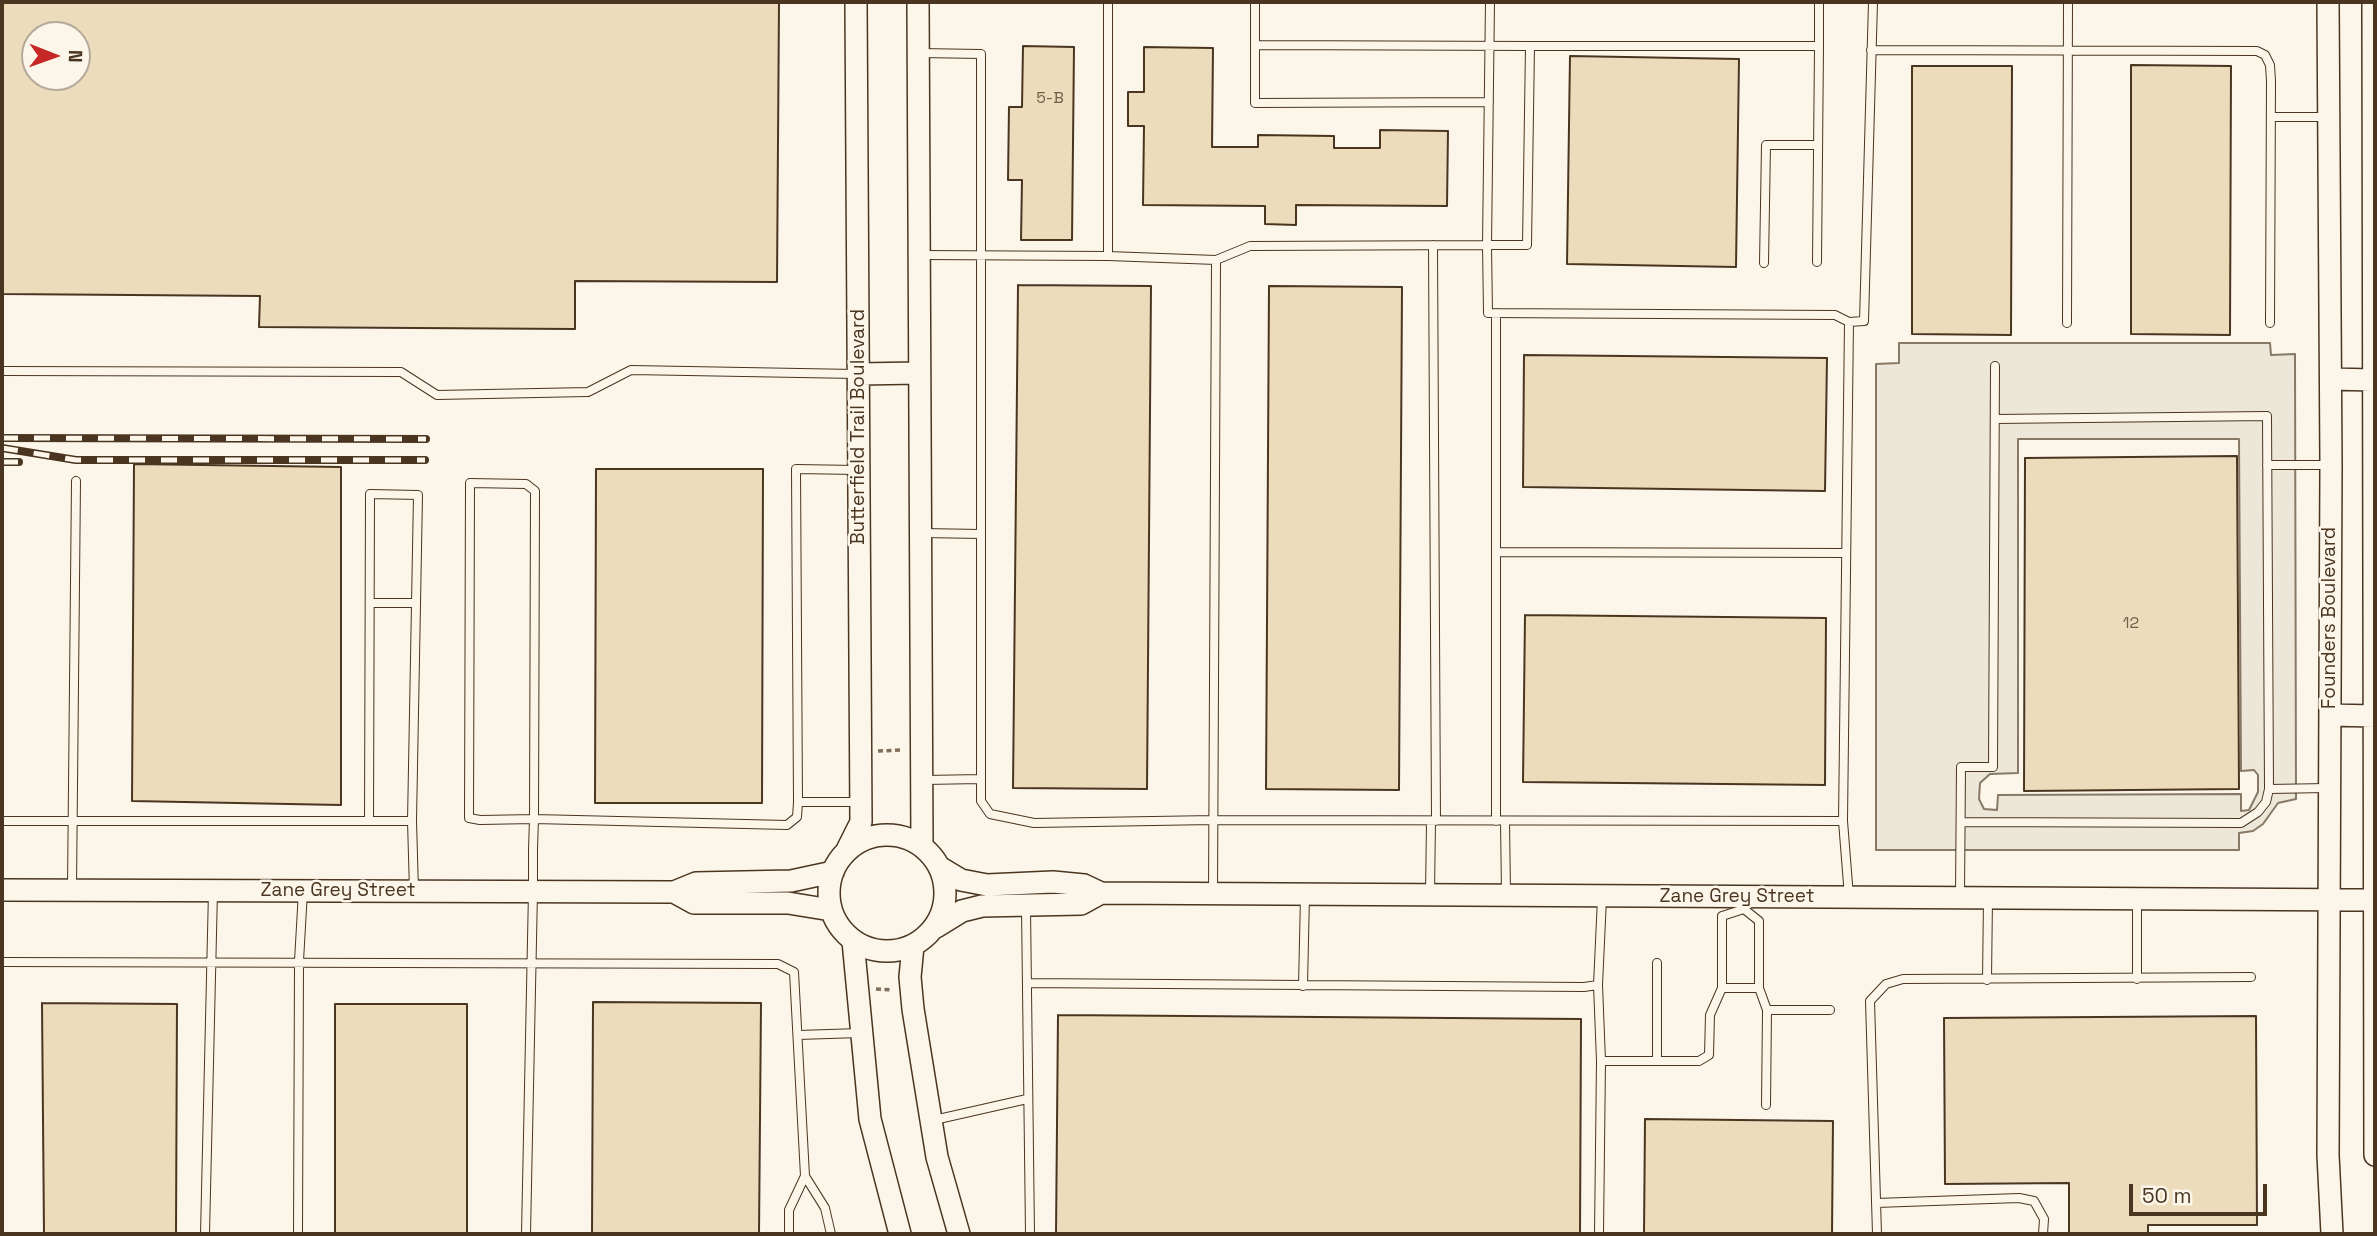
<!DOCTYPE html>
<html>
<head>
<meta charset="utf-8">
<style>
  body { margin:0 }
  #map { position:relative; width:2377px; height:1236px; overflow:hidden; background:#fbf6e9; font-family:"Space Grotesk",sans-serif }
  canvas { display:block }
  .frame { position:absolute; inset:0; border:4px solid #4a3520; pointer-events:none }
  .north { position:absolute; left:21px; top:21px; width:70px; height:70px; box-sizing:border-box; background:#fbf6e9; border:2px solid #b4a999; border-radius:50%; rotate:91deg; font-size:19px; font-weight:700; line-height:28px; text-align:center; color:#4a3520 }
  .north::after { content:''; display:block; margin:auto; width:24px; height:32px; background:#c62828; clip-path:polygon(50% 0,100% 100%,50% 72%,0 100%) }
  .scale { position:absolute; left:2129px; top:1184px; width:138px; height:32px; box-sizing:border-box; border:4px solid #4a3520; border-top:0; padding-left:9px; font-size:21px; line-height:24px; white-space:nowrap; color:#4a3520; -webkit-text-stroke:5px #fbf6e9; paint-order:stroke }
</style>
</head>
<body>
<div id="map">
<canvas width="2377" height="1236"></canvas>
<div class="frame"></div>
<div class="north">N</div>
<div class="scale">50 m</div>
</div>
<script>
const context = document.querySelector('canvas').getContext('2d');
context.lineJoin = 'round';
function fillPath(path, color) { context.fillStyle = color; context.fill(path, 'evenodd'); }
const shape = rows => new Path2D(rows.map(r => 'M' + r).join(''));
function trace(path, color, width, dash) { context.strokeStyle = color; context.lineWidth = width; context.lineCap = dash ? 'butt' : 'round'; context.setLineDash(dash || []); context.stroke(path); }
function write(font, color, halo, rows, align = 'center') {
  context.font = font + ' "Space Grotesk",sans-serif'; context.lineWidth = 5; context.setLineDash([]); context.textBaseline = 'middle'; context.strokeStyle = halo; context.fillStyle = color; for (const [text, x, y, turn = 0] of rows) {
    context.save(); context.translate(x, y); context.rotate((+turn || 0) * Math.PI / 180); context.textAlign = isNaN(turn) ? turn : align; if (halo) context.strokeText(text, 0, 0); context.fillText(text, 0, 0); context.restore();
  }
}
const parking = shape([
  [1899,343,2270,343,2271,355,2295,354,2296,799,2278,803,2263,824,2253,831,2239,833,2239,850,1876,850,1876,364,1899,363,1899,343],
  [2018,439,2239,439,2241,771,2254,770,2258,775,2258,792,2249,810,2241,811,2241,794,1998,795,1997,810,1984,809,1979,799,1980,783,1990,774,2018,773,2018,439]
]);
fillPath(parking, '#ede7d9');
trace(parking, '#887966', 2);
const building = shape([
  [2,2,779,2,777,282,575,281,575,329,259,327,260,296,2,294,2,2],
  [35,35,77,35,77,77,35,77,35,35],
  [1023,46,1074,47,1072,240,1021,240,1022,180,1008,180,1009,107,1022,107,1023,46],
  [1144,47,1213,48,1212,147,1258,147,1258,135,1334,136,1334,148,1380,148,1380,130,1448,131,1447,206,1296,205,1296,225,1265,224,1265,206,1143,205,1144,126,1128,126,1128,92,1144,92,1144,47],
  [1570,56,1739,59,1736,267,1567,264,1570,56],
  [2131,65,2231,66,2230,335,2131,334,2131,65],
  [1912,66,2012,66,2011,335,1912,334,1912,66],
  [1018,285,1151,286,1147,789,1013,788,1018,285],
  [1269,286,1402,287,1399,790,1266,789,1269,286],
  [1524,355,1827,358,1825,491,1523,487,1524,355],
  [2237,456,2239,789,2024,791,2025,458,2237,456],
  [134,464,341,467,341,805,132,801,134,464],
  [596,469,763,469,762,803,595,803,596,469],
  [1525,615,1826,618,1825,785,1523,782,1525,615],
  [593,1002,761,1003,759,1234,592,1234,593,1002],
  [42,1003,177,1004,176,1234,44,1234,42,1003],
  [335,1004,467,1004,467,1234,335,1234,335,1004],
  [1058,1015,1581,1019,1580,1234,1056,1234,1058,1015],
  [2256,1016,2257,1225,2148,1225,2148,1234,2069,1234,2069,1183,1945,1184,1944,1018,2256,1016],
  [1645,1119,1833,1121,1832,1234,1644,1234,1645,1119]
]);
fillPath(building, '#ecdcbc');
trace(building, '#4a3520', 2);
const service = shape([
  [1255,2,1255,103,1489,102],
  [1255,45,1530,46,1527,245,1487,245,1488,313,1835,315,1849,322],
  [1530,46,1819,46,1819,2],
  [1871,50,2257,51,2265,55,2270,65,2271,81,2270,323],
  [919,53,981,54,981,779,924,780],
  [2271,117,2326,117],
  [1433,245,1436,821],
  [921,255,1108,256,1108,2],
  [1108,256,1216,260,1250,246,1487,245,1490,2],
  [1817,262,1819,46],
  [1764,263,1766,145,1818,145],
  [2067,323,2068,2],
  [2,371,401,372,437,395,588,392,631,370,856,374],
  [1995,419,2267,416,2269,789,2327,788],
  [2267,465,2331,465],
  [922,533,981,534],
  [1496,552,1846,553],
  [370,603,416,603],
  [981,779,981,801,990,814,1034,823,1213,820,1843,821],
  [798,802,796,469,856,470],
  [2,821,412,821,414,891],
  [369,821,370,494,418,495,412,821],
  [1496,821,1496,313],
  [1505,821,1506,893],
  [1961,822,2241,823,2258,812,2266,802,2269,789],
  [72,887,76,481],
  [1213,894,1216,260],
  [1430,895,1431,821],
  [1960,895,1961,767,1993,767,1995,366],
  [1849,897,1843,821,1849,322,1864,321,1873,2],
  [1026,908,1030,1234],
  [1744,909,1759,921,1759,988,1767,1010,1766,1105],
  [2,962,778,964,794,972,805,1176,825,1208,831,1234],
  [1657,963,1657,1061],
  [2137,979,2137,899],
  [1987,980,1988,898],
  [1027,983,1584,987,1598,985,1602,898],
  [1598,985,1601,1061,1699,1061,1709,1055,1710,1015,1722,988,1722,916,1744,909],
  [1303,986,1305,895],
  [1722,988,1759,988],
  [1767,1010,1830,1010],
  [798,1035,860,1033],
  [934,1120,1027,1099],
  [1876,1203,2019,1198,2034,1201,2044,1219,2043,1234],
  [205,1234,213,891],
  [298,1234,299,961,303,891],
  [526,1234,533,891,533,850,534,819,535,491,526,484,470,483,469,818,480,820,534,819,787,825,797,817,798,802,860,802],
  [789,1234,789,1210,805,1176],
  [1599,1234,1601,1061],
  [1877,1234,1870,1001,1886,984,1903,979,2251,977]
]);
const tertiary = shape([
  [918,2,922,845],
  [2328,2,2331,465,2328,1155,2332,1234],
  [2373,2,2375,1155],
  [859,374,918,373],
  [2331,379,2373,380],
  [2330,715,2374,716],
  '829 893a58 58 0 1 1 116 0a58 58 0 1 1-116 0Z',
  [847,850,861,822,856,2],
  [941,868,961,880,987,885,1053,882,1084,885,1101,893,2373,900],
  [2,890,674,892,696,883,791,881,833,872],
  [674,892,694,903,788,903,831,910],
  [936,927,962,911,982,906,1081,904,1101,893],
  [853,941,870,1119,900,1234],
  [913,946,910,977,913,1009,937,1157,959,1234]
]);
trace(service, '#4a3520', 10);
trace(tertiary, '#4a3520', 24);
trace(shape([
  [878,751,902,750],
  [876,989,893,990]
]), '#7f6f5c', 3.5, [5, 3.5]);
trace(service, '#fbf6e9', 8);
trace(tertiary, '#fbf6e9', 21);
const rail = shape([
  [2,438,426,439],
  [2,448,76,460,425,460],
  [2,462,19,462]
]);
trace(rail, '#4a3520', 8);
trace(rail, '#fbf6e9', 5, [16]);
write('16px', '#725f47', null, [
  ["5-B",1050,99],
  ["12",2131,624]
]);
write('19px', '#4a3520', '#fbf6e9', [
  ["Butterfield Trail Boulevard",859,427,-90],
  ["Founders Boulevard",2330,618,-90],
  ["Zane Grey Street",338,891],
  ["Zane Grey Street",1737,897]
]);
</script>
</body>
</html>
